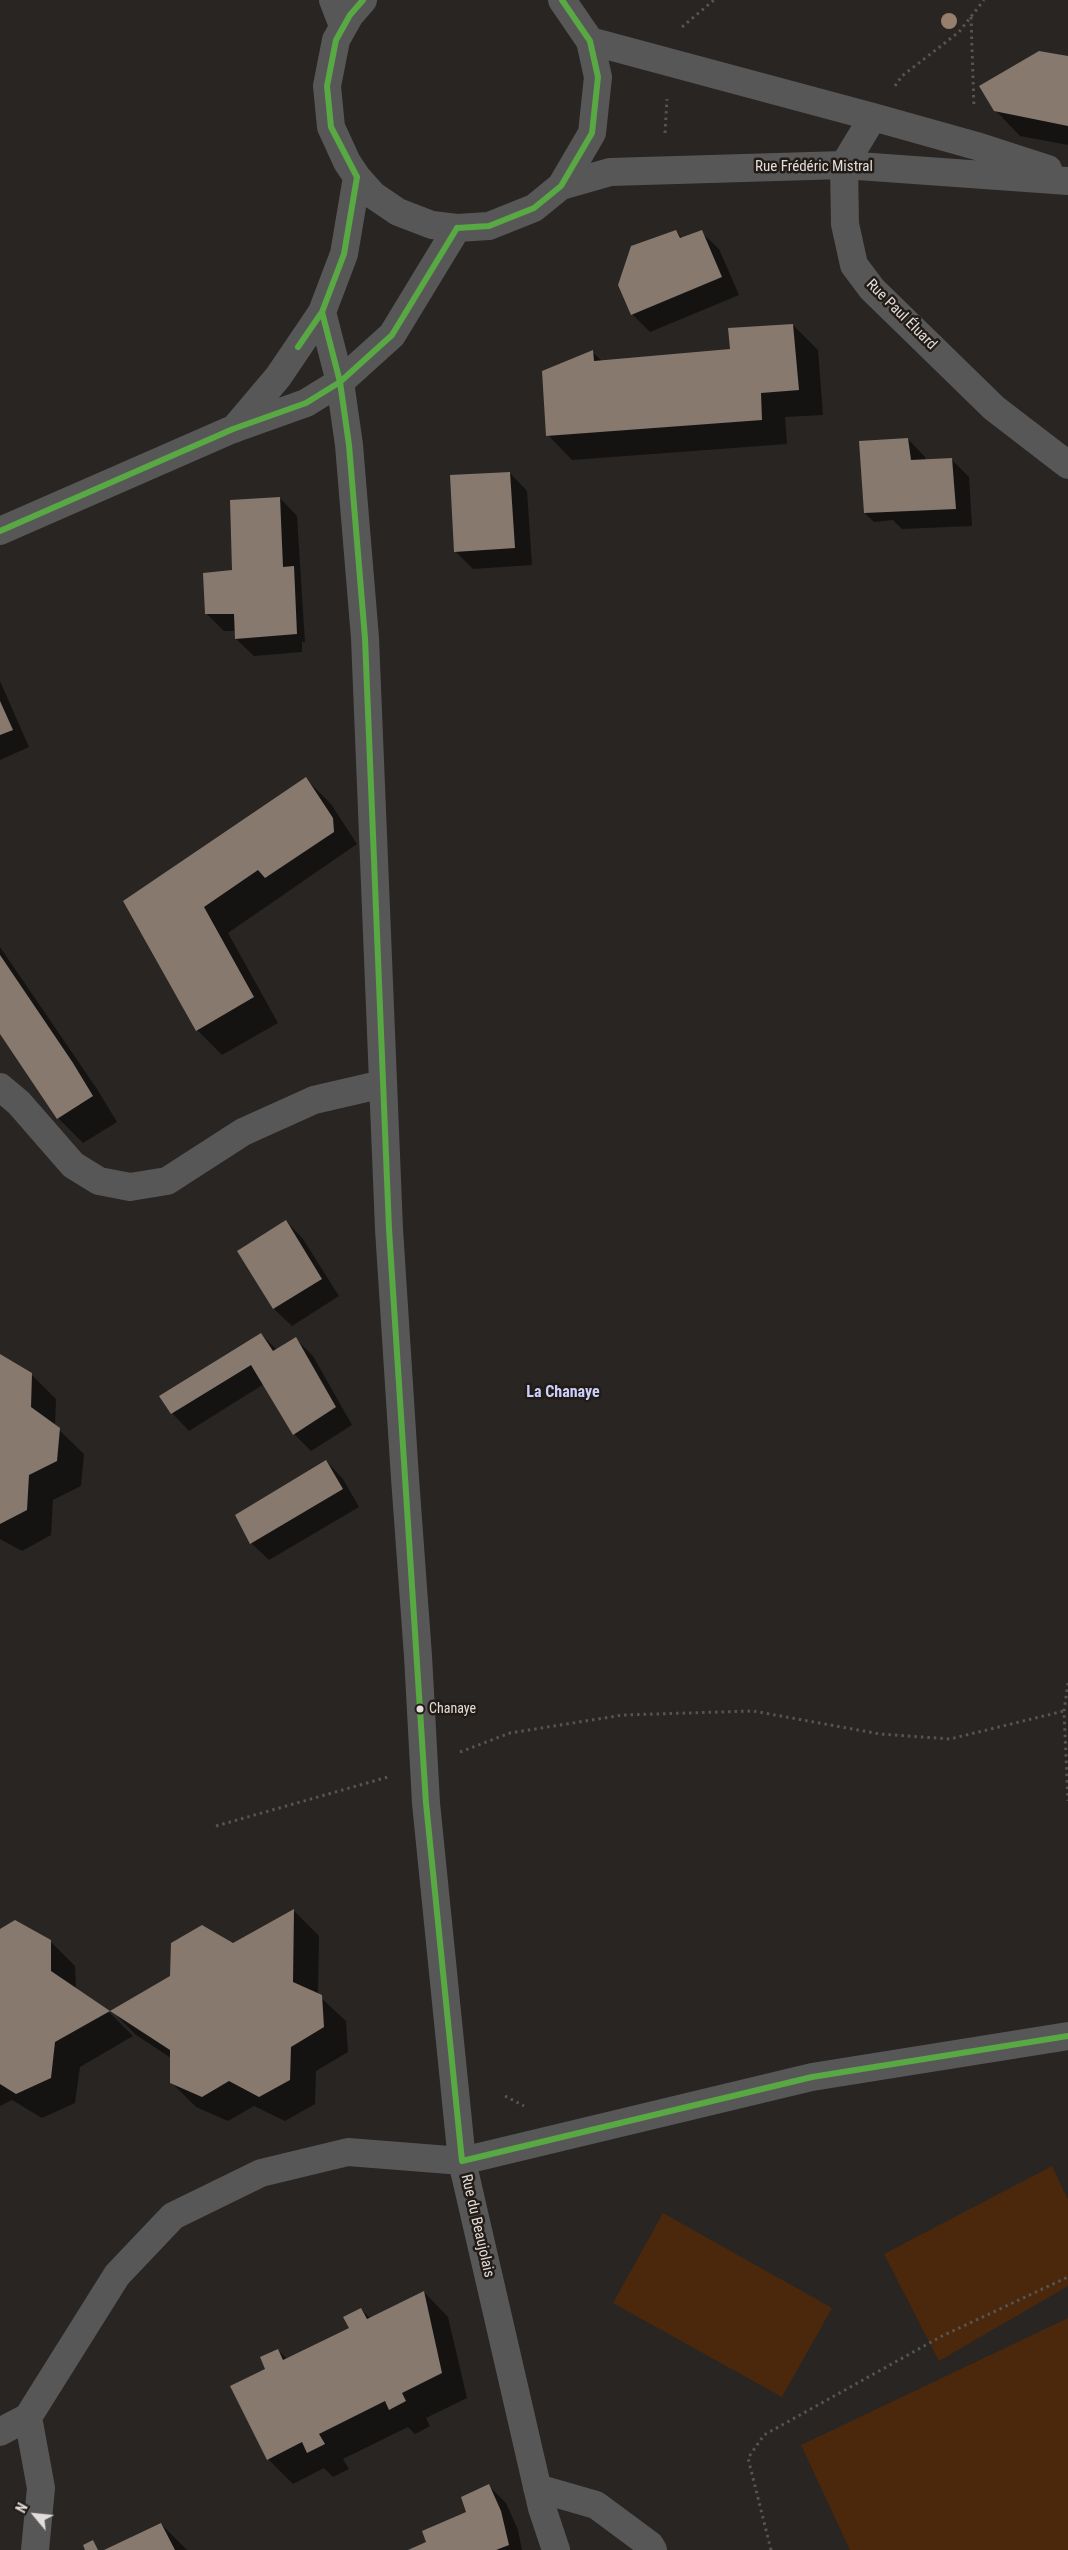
<!DOCTYPE html>
<html>
<head>
<meta charset="utf-8">
<style>
  body { margin:0 }
  #map { position:relative; width:1068px; height:2550px; overflow:hidden; background:#282522; font-family:"Roboto Condensed",sans-serif }
  canvas { display:block }
  .north { position:absolute; left:10px; top:2490px; width:50px; height:50px; -webkit-text-stroke:4px #221b16; paint-order:stroke; rotate:298deg; font-size:14px; font-weight:700; line-height:20px; text-align:center; color:#e2ddda }
  .north::after { content:''; display:block; margin:auto; width:18px; height:22px; background:#e2ddda; clip-path:polygon(50% 0,100% 100%,50% 72%,0 100%) }
</style>
</head>
<body>
<div id="map">
<canvas width="1068" height="2550"></canvas>
<div class="north">N</div>
</div>
<script>
const context = document.querySelector('canvas').getContext('2d');
context.lineJoin = 'round';
function fillPath(path, color) { context.fillStyle = color; context.fill(path, 'evenodd'); }
const shape = rows => new Path2D(rows.map(r => 'M' + r).join(''));
function trace(path, color, width, dash) { context.strokeStyle = color; context.lineWidth = width; context.lineCap = dash ? 'butt' : 'round'; context.setLineDash(dash || []); context.stroke(path); }
function write(font, color, halo, rows, align = 'center') {
  context.font = font + ' "Roboto Condensed",sans-serif'; context.lineWidth = 5; context.setLineDash([]); context.textBaseline = 'middle'; context.strokeStyle = halo; context.fillStyle = color; for (const [text, x, y, turn = 0] of rows) {
    context.save(); context.translate(x, y); context.rotate((+turn || 0) * Math.PI / 180); context.textAlign = isNaN(turn) ? turn : align; if (halo) context.strokeText(text, 0, 0); context.fillText(text, 0, 0); context.restore();
  }
}
fillPath(shape([
  [1052,2166,1068,2200,1068,2286,939,2361,884,2254],
  [663,2213,832,2308,782,2397,613,2303],
  [1068,2318,1068,2550,850,2550,801,2445]
]), '#4b280c');
fillPath(shape([
  [1068,58,1068,145,1020,136,995,110],
  [676,231,682,238,701,232,719,249,739,295,650,332,632,314],
  [793,325,818,350,823,415,785,417,787,444,572,460,548,435,592,352,602,361,731,350],
  [908,439,925,457,926,461,951,459,969,477,972,526,902,529,893,520,874,522,865,513],
  [510,473,527,491,532,565,473,569,456,552],
  [280,498,297,516,305,642,302,642,302,652,254,656,236,639,236,631,224,631,206,613],
  [0,681,29,747,0,760],
  [306,779,331,804,357,844,228,933,278,1023,222,1055,197,1030,124,901],
  [0,947,97,1089,117,1122,83,1143,58,1118,0,1032],
  [286,1221,303,1239,339,1296,292,1326,274,1309,239,1251],
  [261,1334,277,1350,295,1338,313,1356,352,1425,311,1451,294,1434,264,1384,189,1431,172,1413,161,1396],
  [0,1355,31,1374,56,1399,55,1426,84,1454,81,1486,53,1500,51,1535,22,1551,0,1539],
  [326,1461,343,1479,359,1507,269,1560,251,1543],
  [294,1911,319,1936,318,1995,346,2021,348,2052,316,2071,315,2104,285,2121,254,2106,228,2121,196,2107,171,2082,171,2058,136,2035,112,2011],
  [0,1930,50,1941,75,1966,76,1989,109,2012,133,2036,80,2067,75,2103,42,2118,12,2100,0,2106],
  [424,2292,448,2317,467,2398,426,2418,430,2426,415,2434,408,2427,343,2459,349,2469,333,2477,324,2468,293,2484,268,2459,267,2369,278,2350,287,2359,350,2328,361,2309,370,2318],
  [489,2486,506,2503,518,2530,522,2550,411,2550,426,2543,468,2513],
  [161,2524,187,2550,107,2550]
]), '#0007');
fillPath(shape([
  [1039,51,1068,56,1068,126,994,111,979,86],
  [676,230,680,238,702,230,722,277,631,315,618,285,631,246],
  [793,324,799,390,761,393,762,420,546,436,542,371,593,350,594,361,730,349,728,328],
  [908,438,911,460,952,458,956,509,864,513,859,441],
  [510,472,515,548,454,552,450,475],
  [280,497,283,567,294,566,297,634,235,639,234,614,205,614,203,573,232,570,230,500],
  [0,701,13,730,0,735],
  [306,777,333,818,334,832,265,878,258,870,204,907,254,997,196,1031,123,901],
  [0,955,73,1063,93,1096,57,1119,0,1034],
  [286,1220,322,1279,273,1309,237,1251],
  [261,1333,273,1351,296,1337,336,1407,293,1435,251,1365,171,1414,159,1396],
  [0,1354,32,1373,31,1407,60,1428,57,1461,29,1475,27,1510,0,1524],
  [326,1460,343,1489,250,1544,235,1515],
  [294,1909,293,1982,322,1995,324,2027,291,2047,290,2080,259,2097,229,2081,202,2097,170,2083,170,2050,110,2011,170,1976,171,1943,202,1925,233,1943],
  [15,1920,51,1940,51,1971,110,2011,55,2042,51,2078,16,2094,0,2084,0,1929],
  [424,2291,442,2373,402,2393,406,2401,389,2410,385,2401,319,2434,325,2444,307,2453,302,2442,267,2460,230,2386,265,2369,260,2357,278,2349,283,2360,349,2328,343,2317,361,2308,367,2319],
  [489,2484,501,2511,509,2545,496,2550,408,2550,426,2542,422,2531,466,2512,461,2497],
  [161,2523,175,2550,104,2550],
  [93,2540,98,2550,85,2550,83,2545]
]), '#87796e');
trace(shape([
  [971,17,974,108],
  [682,27,714,0],
  [895,86,902,76,959,32,984,0],
  [665,133,667,99],
  [1068,1683,1064,1711,1068,1801],
  [460,1752,510,1733,623,1715,753,1711,880,1734,950,1739,1064,1711],
  [216,1826,388,1777],
  [505,2096,524,2106],
  [771,2550,748,2458,764,2435,942,2336,1068,2277]
]), '#555554', 3, [2.5, 4]);
trace(shape([
  [333,0,343,26],
  [363,0,350,15,336,40,327,86,331,127,347,162,357,177,373,195,398,212,432,225,457,228,489,226,534,208,561,186,592,133,598,77,590,41,562,0],
  [590,41,873,117,980,147,1048,169],
  [873,117,844,165,845,224,854,265,872,289,994,408,1068,465],
  [561,186,610,172,844,165,1068,181],
  [322,312,340,382,349,445,365,638,389,1229,405,1478,418,1656,426,1803,462,2161,542,2508,556,2550],
  [234,429,278,377,322,312,344,254,357,177],
  [0,531,233,429,306,403,340,382,392,335,457,228],
  [0,1087,19,1103,73,1165,99,1181,130,1187,167,1181,243,1132,314,1100,383,1084],
  [28,2417,41,2488,35,2550],
  [0,2432,28,2417,117,2275,173,2216,261,2173,348,2152,462,2161,812,2077,1068,2036],
  [537,2488,596,2505,650,2545,653,2550]
]), '#585758', 28);
trace(shape([
  [357,177,331,127,327,86,336,40,350,15,363,0],
  [457,228,489,226,534,208,561,186,592,133,598,77,590,41,562,0],
  [322,312,340,382,349,445,365,638,389,1229,426,1803,462,2161],
  [298,347,322,312,344,254,357,177],
  [0,531,233,429,306,403,340,382,392,335,457,228],
  [462,2161,812,2077,1068,2036]
]), '#58a843', 6);
context.fillStyle = '#977f6e';
for (const [x, y] of [
  [949,21]
]) { context.beginPath(); context.arc(x, y, 8, 0, 2 * Math.PI); context.fill(); }
for (const [x, y, r, color] of [
  [420,1709,4.5,"#e2ddda"]
]) { const dot = new Path2D(); dot.arc(x, y, r, 0, 2 * Math.PI); context.fillStyle = color; context.fill(dot); trace(dot, '#221b16', 2); }
write('14px', '#e2ddda', '#221b16', [
  ["Chanaye",429,1709]
], 'left');
write('15px', '#e2ddda', '#221b16', [
  ["Rue Frédéric Mistral",814,167],
  ["Rue Paul Éluard",901,315,45],
  ["Rue du Beaujolais",477,2226,77]
]);
write('bold 16px', '#cbcffb', '#221b16', [
  ["La Chanaye",563,1393]
]);
</script>
</body>
</html>
